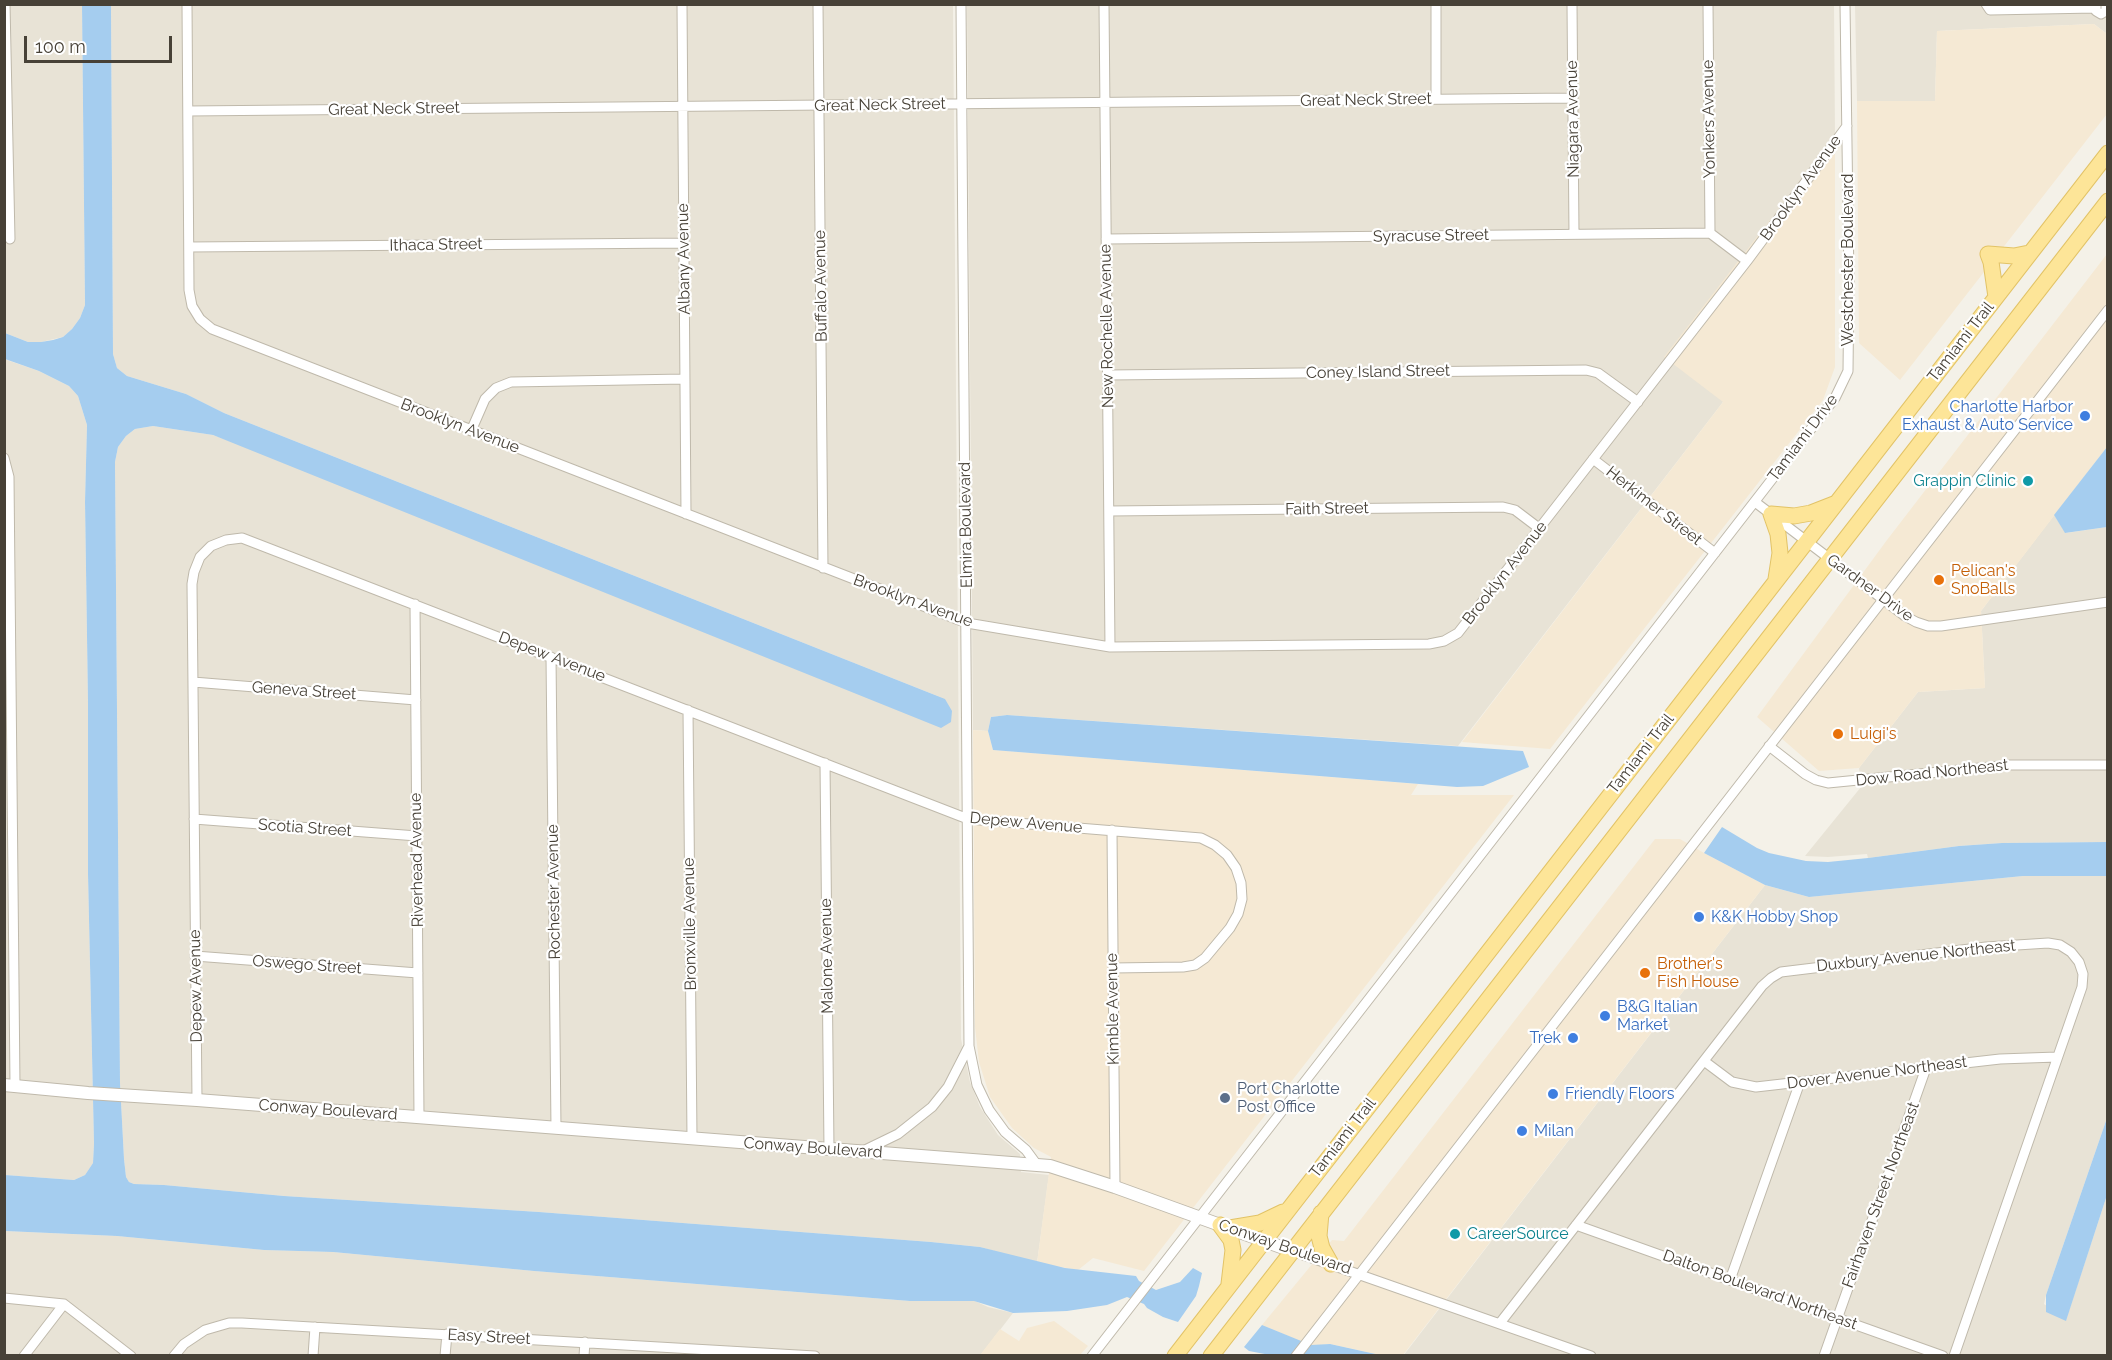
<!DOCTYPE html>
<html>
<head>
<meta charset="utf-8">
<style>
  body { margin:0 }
  #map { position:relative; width:2112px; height:1360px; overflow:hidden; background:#f4f1e8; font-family:Raleway,sans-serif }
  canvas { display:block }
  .frame { position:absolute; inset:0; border:6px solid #474137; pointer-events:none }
  .scale { position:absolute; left:24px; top:36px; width:148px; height:27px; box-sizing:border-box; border:3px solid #474137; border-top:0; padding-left:8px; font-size:18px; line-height:21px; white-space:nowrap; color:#474137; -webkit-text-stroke:4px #fff; paint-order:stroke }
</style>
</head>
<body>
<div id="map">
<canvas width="2112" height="1360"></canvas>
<div class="frame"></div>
<div class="scale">100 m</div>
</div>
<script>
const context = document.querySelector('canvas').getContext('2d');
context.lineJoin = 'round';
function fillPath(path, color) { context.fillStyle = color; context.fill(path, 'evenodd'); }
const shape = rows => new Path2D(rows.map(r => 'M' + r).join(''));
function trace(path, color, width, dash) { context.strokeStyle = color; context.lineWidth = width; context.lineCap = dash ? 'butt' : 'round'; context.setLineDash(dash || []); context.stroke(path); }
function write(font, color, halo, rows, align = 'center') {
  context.font = font + ' Raleway,sans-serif'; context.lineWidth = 4.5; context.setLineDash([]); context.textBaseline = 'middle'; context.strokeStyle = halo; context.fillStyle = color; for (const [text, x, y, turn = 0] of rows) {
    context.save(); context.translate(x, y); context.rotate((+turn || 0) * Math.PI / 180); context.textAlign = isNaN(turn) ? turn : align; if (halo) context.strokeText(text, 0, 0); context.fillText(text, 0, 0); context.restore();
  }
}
fillPath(shape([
  [4,5,82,5,85,305,80,318,72,329,63,337,41,342,28,342,5,333],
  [111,5,953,5,961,1039,970,1082,980,1107,998,1135,1020,1154,1021,1172,1049,1175,1037,1263,980,1247,931,1242,539,1212,284,1196,164,1185,134,1184,129,1182,126,1177,124,1159,120,1083,115,462,118,447,126,436,135,429,153,426,213,435,945,699,224,413,186,394,127,376,117,368,113,354],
  [967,5,1834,5,1835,136,1723,402,1458,746,1007,715,991,717,988,731,973,730],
  [1855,5,2107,5,2107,34,2094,24,1937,31,1935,101,1857,101],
  [4,359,39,371,69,386,78,396,87,425,85,503,88,703,88,874,94,1144,93,1163,85,1175,74,1180,5,1175],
  [2054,515,2066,533,2107,527,2107,842,2002,843,1959,846,1868,858,1867,854,1828,857,1805,856,1861,787,1859,768,1918,692,1985,688,1981,611],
  [2082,874,2107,876,2107,1118,2046,1295,2044,1304,2066,1320,2107,1195,2107,1355,1403,1356,1765,885,1809,897,2023,876],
  [5,1231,117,1236,264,1250,333,1252,534,1271,910,1301,975,1301,988,1307,1013,1313,980,1356,5,1356]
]), '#e8e3d6');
fillPath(shape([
  [2094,24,2107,34,2107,114,1900,380,1859,343,1857,101,1935,101,1937,31],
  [1835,136,1835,367,1823,400,1550,749,1462,742,1723,402,1664,357],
  [2107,254,2107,447,1981,611,1985,688,1918,692,1859,768,1819,771,1757,717,1887,540],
  [973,730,988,731,993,750,1418,784,1411,795,1514,795,1144,1271,1093,1258,1078,1270,1037,1263,1051,1157,1034,1148,1012,1128,990,1097,979,1062,975,1027],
  [1655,839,1680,839,1704,853,1765,885,1403,1355,1380,1355,1330,1344,1311,1346,1262,1325,1332,1240,1344,1241],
  [1054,1321,1088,1346,1080,1355,980,1355,1000,1329,1019,1341,1027,1328]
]), '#f5e9d4');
fillPath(shape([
  [82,5,111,5,113,354,117,368,127,376,186,394,224,413,945,699,952,711,951,722,941,728,213,435,153,426,135,429,126,436,118,447,115,462,120,1083,124,1159,126,1177,129,1182,134,1184,164,1185,284,1196,539,1212,931,1242,980,1247,1065,1268,1136,1276,1139,1281,1156,1290,1180,1282,1193,1268,1202,1273,1199,1286,1196,1296,1178,1322,1163,1317,1147,1308,1144,1304,1127,1297,1107,1305,1067,1311,1013,1313,974,1301,910,1301,534,1271,333,1252,264,1250,117,1236,5,1231,5,1175,74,1180,85,1175,93,1163,94,1144,88,874,88,703,85,502,87,425,78,396,69,386,39,371,5,359,5,333,28,342,41,342,53,340,63,337,72,329,80,318,85,305],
  [2107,447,2107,527,2065,533,2054,515],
  [1007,715,1523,751,1529,767,1483,786,1457,787,993,750,988,731,991,717],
  [1722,827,1757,848,1769,853,1806,861,1828,862,1868,858,1959,846,2002,843,2107,842,2107,876,2023,876,1809,897,1765,885,1704,853],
  [2107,1118,2107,1195,2066,1321,2046,1312,2046,1295],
  [1262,1325,1311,1345,1330,1344,1380,1355,1286,1356,1281,1354,1270,1355,1249,1351,1244,1347]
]), '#a5cdef');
const minor = shape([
  [5,4,10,239],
  [187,4,189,290,192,306,200,319,212,329,967,623,1110,647,1429,644,1444,641,1458,633,1747,261,1847,126],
  [682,4,686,514],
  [818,4,823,568],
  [961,4,969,1046,977,1085,989,1110,1005,1132,1026,1150,1037,1165],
  [1104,4,1110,647],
  [1436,4,1436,99],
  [1572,4,1574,234],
  [1708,4,1710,233],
  [1986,4,1990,10,2095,8],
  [2096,4,2096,11,2101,14,2106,11,2106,4],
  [188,111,1573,98],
  [1106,239,1710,233,1747,261],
  [189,247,684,243],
  [1108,375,1586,370,1598,373,1638,402],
  [471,431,485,399,496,388,511,382,685,379],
  [4,458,9,477,15,1085],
  [1593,459,1715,553],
  [1755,502,1905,616,1916,622,1928,626,1941,626,2108,602],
  [1109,511,1503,507,1515,510,1540,529],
  [415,604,419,1117],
  [551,657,556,1128],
  [193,682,416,700],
  [688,710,692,1138],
  [1769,746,1805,774,1816,780,1828,783,2010,765,2108,765],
  [825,763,829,1149],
  [194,819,417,836],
  [1112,830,1115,1187],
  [195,956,418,973],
  [1704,1061,1732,1082,1756,1087,2000,1059,2057,1057],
  [197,1100,192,584,194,572,200,557,211,546,226,540,242,538,968,819,1201,838,1215,845,1227,855,1236,868,1241,883,1242,899,1238,914,1230,928,1205,958,1195,965,1183,967,1113,968],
  [863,1151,898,1134,932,1107,948,1087,969,1046],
  [1576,1225,1943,1356],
  [1292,1251,1591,1356],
  [1730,1280,1800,1082],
  [4,1298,64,1304,131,1356],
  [1500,1323,1762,986,1771,978,1781,972,1986,947,2048,943,2060,945,2071,952,2079,962,2083,974,2082,987,1954,1356],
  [24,1356,64,1304],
  [174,1356,184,1344,205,1330,229,1323,242,1323,815,1356],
  [313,1356,315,1327],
  [445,1356,447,1334],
  [584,1356,585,1342],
  [1092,1356,1835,398,1848,371,1849,283,1845,4],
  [1296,1356,2108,310],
  [1824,1356,1926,1068]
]);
const tertiary = shape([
  [4,1085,88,1093,197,1100,1050,1166,1115,1187,1292,1251]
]);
const primary = shape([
  [1988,254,1991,262,1996,297],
  [1988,254,2014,256,2029,253],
  [1776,579,1780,553,1778,534,1771,514,1794,516,1811,513,1834,504],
  [1321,1213,1319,1236,1322,1248,1331,1264],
  [1220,1225,1231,1240,1233,1250,1229,1284],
  [1230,1228,1260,1223,1283,1212],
  [1175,1356,2108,153],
  [1211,1356,2108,201]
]);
trace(minor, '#bfb9ab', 11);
trace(tertiary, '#bfb9ab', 14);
trace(primary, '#e2c367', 17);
trace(minor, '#fff', 9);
trace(tertiary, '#fff', 12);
trace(primary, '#fde598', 15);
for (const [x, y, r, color] of [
  [2085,416,6,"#3f7fe0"],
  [2028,481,6,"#0f9aa8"],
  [1939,580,6,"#e8710a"],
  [1838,734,6,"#e8710a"],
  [1699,917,6,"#3f7fe0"],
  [1645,973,6,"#e8710a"],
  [1605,1016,6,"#3f7fe0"],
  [1573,1038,6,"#3f7fe0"],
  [1553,1094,6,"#3f7fe0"],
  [1225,1098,6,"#5c6f8a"],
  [1522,1131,6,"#3f7fe0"],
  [1455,1234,6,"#0f9aa8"]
]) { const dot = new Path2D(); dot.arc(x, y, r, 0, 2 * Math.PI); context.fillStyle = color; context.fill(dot); trace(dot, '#fff', 2); }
write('16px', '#474137', '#fff', [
  ["Great Neck Street",1366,100,-1],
  ["Great Neck Street",880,105,-1],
  ["Great Neck Street",394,109,-1],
  ["Niagara Avenue",1573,119,-91],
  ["Yonkers Avenue",1709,119,-91],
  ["Brooklyn Avenue",1801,188,-54],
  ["Syracuse Street",1431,236,-1],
  ["Ithaca Street",436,245,-1],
  ["Albany Avenue",684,259,-91],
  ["Westchester Boulevard",1848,260,-90],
  ["Buffalo Avenue",821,286,-91],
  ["New Rochelle Avenue",1107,326,-91],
  ["Tamiami Trail",1961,342,-52],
  ["Coney Island Street",1378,372,-1],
  ["Brooklyn Avenue",460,426,21],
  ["Tamiami Drive",1803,438,-53],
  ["Herkimer Street",1654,506,38],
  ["Faith Street",1327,509,-1],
  ["Elmira Boulevard",966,525,-91],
  ["Brooklyn Avenue",1505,573,-52],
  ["Gardner Drive",1870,588,36],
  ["Brooklyn Avenue",913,601,20],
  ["Depew Avenue",552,657,21],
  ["Geneva Street",304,691,4],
  ["Tamiami Trail",1641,754,-52],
  ["Dow Road Northeast",1932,773,-6],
  ["Depew Avenue",1026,823,5],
  ["Scotia Street",305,828,4],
  ["Riverhead Avenue",417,860,-91],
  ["Rochester Avenue",554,892,-91],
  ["Bronxville Avenue",690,924,-91],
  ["Malone Avenue",827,956,-91],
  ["Duxbury Avenue Northeast",1916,956,-6],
  ["Oswego Street",307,965,4],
  ["Depew Avenue",196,986,-91],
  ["Kimble Avenue",1113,1009,-91],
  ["Dover Avenue Northeast",1877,1073,-7],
  ["Conway Boulevard",328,1110,4],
  ["Tamiami Trail",1343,1138,-52],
  ["Conway Boulevard",813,1148,4],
  ["Fairhaven Street Northeast",1881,1195,-70],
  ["Conway Boulevard",1285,1247,19],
  ["Dalton Boulevard Northeast",1760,1290,20],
  ["Easy Street",489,1337,3]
]);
write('16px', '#366cbe', '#fff', [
  ["Charlotte Harbor",2073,407,"right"],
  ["Exhaust & Auto Service",2073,425,"right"],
  ["K&K Hobby Shop",1711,917],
  ["B&G Italian",1617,1007],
  ["Market",1617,1025],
  ["Trek",1561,1038,"right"],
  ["Friendly Floors",1565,1094],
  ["Milan",1534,1131]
], 'left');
write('16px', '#0d838f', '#fff', [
  ["Grappin Clinic",2016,481],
  ["CareerSource",1467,1234,"left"]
], 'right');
write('16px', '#c56008', '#fff', [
  ["Pelican's",1951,571],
  ["SnoBalls",1951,589],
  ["Luigi's",1850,734],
  ["Brother's",1657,964],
  ["Fish House",1657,982]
], 'left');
write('16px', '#4e5e75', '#fff', [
  ["Port Charlotte",1237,1089],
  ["Post Office",1237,1107]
], 'left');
</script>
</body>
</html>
